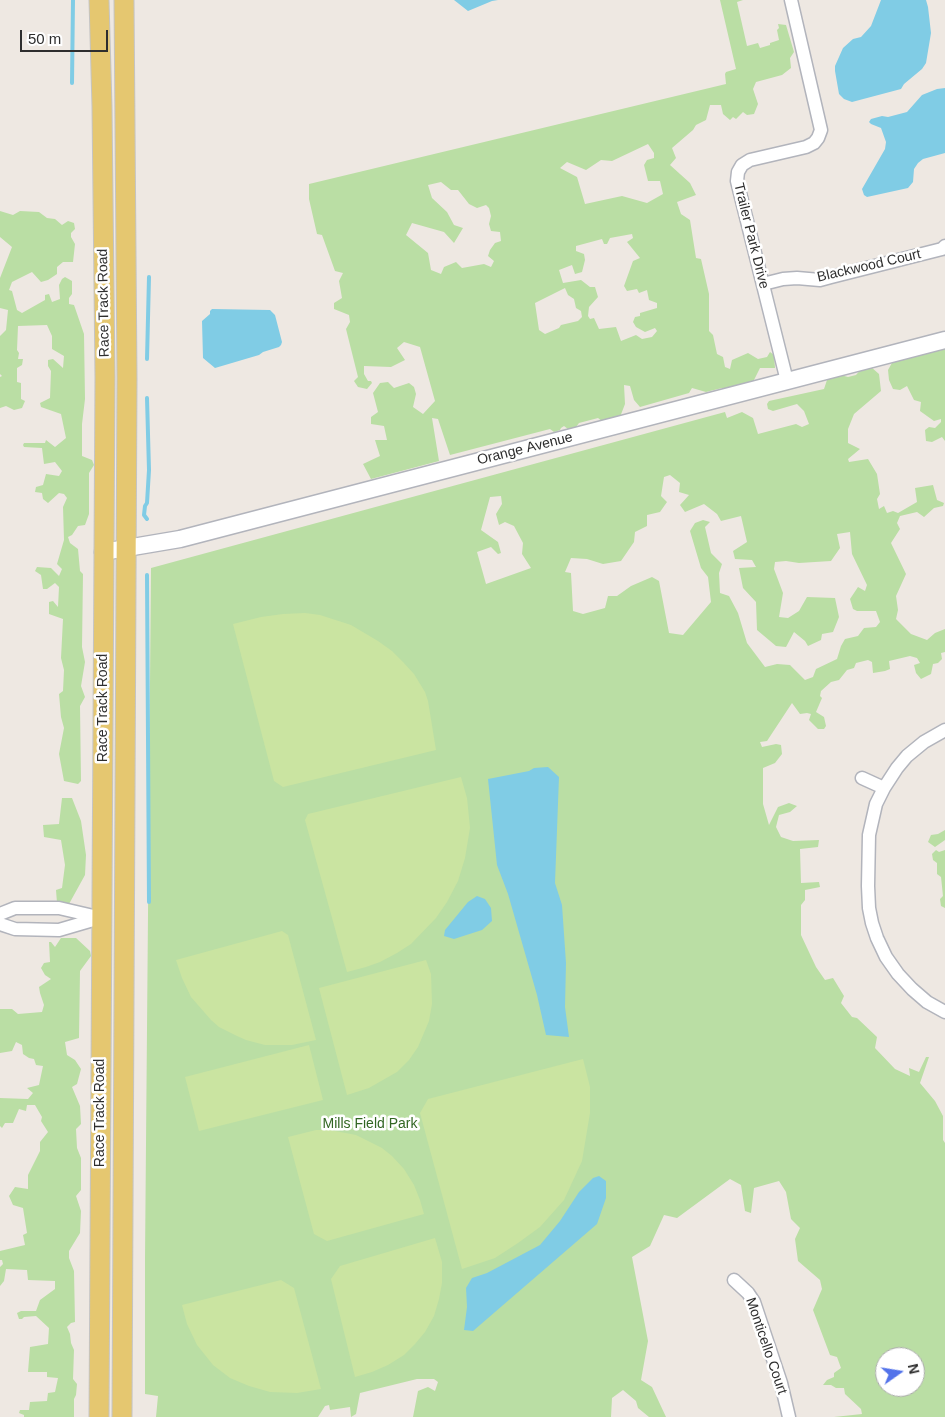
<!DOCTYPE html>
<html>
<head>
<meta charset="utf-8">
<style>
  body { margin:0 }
  #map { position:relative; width:945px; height:1417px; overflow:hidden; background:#eee8e2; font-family:Arial,sans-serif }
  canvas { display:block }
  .north { position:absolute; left:875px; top:1347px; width:50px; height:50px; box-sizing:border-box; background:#fff; border:1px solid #ababab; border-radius:50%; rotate:77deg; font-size:14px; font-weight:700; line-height:20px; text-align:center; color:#2e2e2e }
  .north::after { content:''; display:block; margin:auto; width:18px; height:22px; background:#5373ea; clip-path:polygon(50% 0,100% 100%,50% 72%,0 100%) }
  .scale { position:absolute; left:20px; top:30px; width:88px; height:22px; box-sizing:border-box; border:2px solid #2e2e2e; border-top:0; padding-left:6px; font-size:15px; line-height:18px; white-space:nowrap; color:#2e2e2e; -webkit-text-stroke:4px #fff; paint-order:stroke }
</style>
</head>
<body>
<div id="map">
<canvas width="945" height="1417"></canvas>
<div class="north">N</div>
<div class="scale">50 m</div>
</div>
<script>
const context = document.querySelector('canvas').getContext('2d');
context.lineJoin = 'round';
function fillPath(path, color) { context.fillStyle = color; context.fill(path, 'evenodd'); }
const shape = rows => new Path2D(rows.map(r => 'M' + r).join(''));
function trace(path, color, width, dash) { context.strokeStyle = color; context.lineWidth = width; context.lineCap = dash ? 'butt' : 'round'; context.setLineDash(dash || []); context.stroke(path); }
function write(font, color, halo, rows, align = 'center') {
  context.font = font + ' Arial,sans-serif'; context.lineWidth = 5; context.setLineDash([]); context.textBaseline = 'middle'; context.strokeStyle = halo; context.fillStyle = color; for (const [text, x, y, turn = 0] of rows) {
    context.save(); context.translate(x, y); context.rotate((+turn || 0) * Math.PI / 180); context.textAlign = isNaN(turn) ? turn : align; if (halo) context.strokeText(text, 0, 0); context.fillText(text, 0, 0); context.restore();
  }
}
fillPath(shape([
  [720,0,743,0,737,2,747,46,758,43,760,48,770,45,770,43,779,40,777,30,779,28,778,24,786,25,794,52,790,58,791,68,782,75,756,82,753,89,758,104,754,114,747,115,743,112,736,119,733,117,730,120,723,114,721,105,710,105,706,120,696,125,693,130,672,148,676,158,670,165,690,183,696,195,677,202,681,214,690,220,696,258,701,259,709,294,709,331,713,335,717,354,723,357,725,367,730,369,732,360,748,353,758,359,767,357,770,352,774,355,775,368,760,368,752,384,725,390,722,388,706,392,692,388,689,393,640,407,634,400,630,386,624,385,625,404,620,417,603,422,598,418,579,423,576,427,568,429,564,426,561,428,560,430,554,432,550,429,450,455,438,419,432,418,439,461,371,479,363,464,380,456,375,440,387,440,384,426,371,424,371,417,378,412,373,393,380,383,388,382,394,388,409,383,414,387,416,394,413,407,423,414,435,401,420,347,404,342,397,348,405,360,391,367,364,366,364,374,368,381,371,381,372,383,367,389,358,387,354,381,358,377,346,329,350,322,349,315,334,309,334,303,342,298,339,281,343,273,335,271,322,235,317,234,309,199,309,184,726,84,725,74,726,72,736,69],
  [648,144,654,153,654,158,647,160,644,165,648,181,660,181,663,194,647,203,622,196,585,204,577,177,560,168,567,162,586,170,601,160,612,161],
  [441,182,451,190,458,190,469,204,477,208,486,205,489,208,491,216,489,224,491,231,500,232,501,241,495,243,490,250,488,256,494,261,491,267,484,264,462,268,456,262,444,267,441,274,431,270,428,253,406,235,412,223,444,232,454,243,463,228,454,225,447,212,432,198,428,185],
  [632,234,633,238,627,242,640,258,633,261,624,286,627,291,637,289,639,293,647,290,649,300,657,303,657,308,640,313,640,316,635,317,633,322,636,327,645,332,655,328,657,331,652,337,642,339,636,335,621,341,616,327,599,329,594,318,590,319,588,316,589,307,598,297,595,287,590,287,581,280,563,283,559,270,572,265,575,274,582,272,585,260,584,254,576,251,576,246,602,239,604,244,607,244,610,238],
  [565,288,568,295,574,299,576,308,581,311,582,317,578,321,561,325,559,328,545,334,539,330,535,303],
  [0,211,13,215,20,211,39,212,47,218,55,219,62,225,68,221,74,223,75,229,71,233,71,237,75,244,73,262,63,262,57,267,57,274,48,280,41,282,32,272,12,282,9,290,12,291,17,310,22,313,45,300,45,295,49,294,52,302,60,299,59,285,62,279,65,277,72,281,72,294,69,298,69,304,74,305,84,334,85,399,82,424,82,456,92,460,94,465,89,473,89,514,85,525,78,526,72,535,68,537,70,543,78,549,80,571,83,574,82,647,85,662,81,686,85,697,80,706,81,781,78,784,64,781,59,754,64,728,61,717,59,694,63,691,64,670,61,658,63,619,49,614,49,602,53,601,58,607,59,587,55,583,47,589,43,589,41,575,35,571,37,567,51,568,59,576,62,569,57,564,64,540,63,507,67,498,64,494,59,493,48,503,43,499,42,493,35,492,36,487,43,485,46,474,59,476,62,471,55,462,44,464,42,448,24,447,23,445,24,443,45,443,46,440,55,447,66,438,61,414,41,407,40,403,50,398,51,371,48,366,48,360,53,359,63,368,64,356,52,349,52,336,47,325,18,326,17,350,19,353,18,359,23,359,22,365,17,368,17,382,21,383,21,399,25,401,22,408,14,410,6,406,0,408,0,377,2,376,0,374,0,336,6,330,8,310,0,308,0,278,12,247,0,237],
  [945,349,945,441,942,437,932,442,926,441,925,430,929,427,935,428,941,422,941,419,934,421,920,411,921,402,914,400,907,386,900,390,893,389,889,380,888,370,893,361],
  [863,367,871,367,879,374,881,391,854,414,848,429,848,443,860,449,848,459,849,462,868,459,877,474,880,494,877,499,879,509,884,506,887,513,893,511,898,513,917,502,915,488,933,485,937,500,944,503,943,506,934,508,924,517,917,512,900,516,897,523,900,529,891,543,906,574,896,596,898,610,896,619,911,634,927,640,935,633,945,629,945,652,941,653,942,659,938,663,933,664,931,674,921,679,916,673,914,665,920,663,917,658,910,656,889,661,890,669,885,671,873,673,872,662,868,660,856,663,854,668,847,670,839,680,831,682,821,691,820,696,822,698,816,712,824,717,826,726,824,729,818,729,809,720,811,714,807,713,800,714,792,703,767,741,760,742,762,747,776,744,781,745,782,754,775,763,763,768,763,804,769,825,778,807,789,803,797,806,790,812,779,815,776,827,781,837,793,841,819,840,818,847,800,849,801,883,819,882,820,887,805,890,805,900,801,905,801,935,816,967,825,980,833,978,844,996,841,1003,852,1017,857,1018,877,1037,875,1048,895,1069,910,1076,909,1068,919,1072,926,1057,929,1057,920,1083,935,1101,943,1116,943,1140,945,1143,945,1417,834,1417,862,1414,861,1409,845,1394,844,1388,836,1388,831,1385,823,1385,827,1380,834,1377,834,1373,841,1368,837,1357,830,1355,813,1310,822,1289,820,1280,798,1261,795,1239,800,1228,791,1219,786,1192,779,1181,754,1188,751,1213,745,1211,741,1185,730,1179,677,1218,664,1215,650,1246,632,1257,648,1341,641,1380,652,1387,666,1417,649,1417,638,1408,636,1401,623,1390,612,1398,611,1417,413,1417,418,1391,428,1387,435,1391,438,1382,434,1379,417,1379,360,1393,356,1414,351,1417,350,1407,330,1410,329,1405,325,1406,318,1417,156,1417,158,1396,145,1394,145,1258,151,568,725,412,727,418,742,412,753,418,758,434,796,424,802,427,809,424,804,411,797,404,773,411,768,409,767,404,769,401,824,389,828,377,837,374,848,377,856,375],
  [670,475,680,483,679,492,689,495,680,505,685,512,704,504,717,514,721,521,741,516,747,542,733,551,735,559,752,560,756,567,739,568,743,588,756,602,757,630,776,646,786,647,794,632,805,641,808,646,821,640,822,634,833,632,839,617,835,598,807,597,799,611,788,618,779,617,783,593,774,569,775,562,786,561,799,563,831,561,840,548,837,534,850,532,852,554,867,585,865,591,858,587,850,599,853,609,857,611,876,611,880,622,876,627,864,628,858,636,845,639,841,646,837,659,816,669,813,677,805,680,790,665,777,664,765,667,747,643,738,613,729,596,720,593,719,573,722,564,711,553,705,527,710,522,703,520,695,523,690,531,701,568,708,577,711,602,683,635,669,633,659,581,652,577,631,586,617,596,608,596,605,608,583,614,573,611,571,573,565,572,571,558,587,559,603,564,621,561,634,542,635,532,647,526,647,515,660,512,667,502,661,496,664,477],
  [501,496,502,504,496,514,499,525,505,522,514,526,523,543,522,554,531,568,486,584,477,552,491,547,498,554,501,553,498,542,481,530,490,497],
  [885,1357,915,1357,915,1387,885,1387],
  [62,798,72,798,81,821,86,855,85,875,69,904,57,903,56,890,62,888,65,865,61,840,44,837,43,825,59,824],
  [945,830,945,840,935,847,928,842,931,835,938,834],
  [936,850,939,852,945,850,945,908,941,906,940,899,943,896,941,877,937,874,937,863,933,860,932,854],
  [61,938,76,938,90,951,91,956,80,971,79,1038,65,1042,67,1055,75,1060,81,1069,77,1084,72,1087,80,1106,81,1124,76,1129,77,1148,81,1158,81,1190,76,1196,81,1211,80,1233,69,1251,69,1258,74,1271,75,1322,71,1323,67,1327,70,1334,71,1343,74,1350,73,1379,77,1384,76,1395,74,1399,74,1417,24,1417,24,1415,19,1413,20,1410,29,1410,30,1402,47,1401,48,1393,55,1392,58,1378,47,1377,47,1372,28,1372,30,1347,48,1344,49,1328,36,1316,24,1317,22,1319,19,1319,17,1313,21,1311,36,1311,40,1300,55,1289,55,1281,28,1280,27,1270,6,1269,4,1281,0,1286,0,1267,3,1264,2,1260,0,1260,0,1251,25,1245,23,1235,27,1233,23,1208,13,1205,9,1196,15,1187,28,1189,28,1175,40,1151,40,1142,48,1132,41,1121,42,1117,35,1105,27,1105,26,1111,19,1109,13,1123,5,1123,2,1128,0,1126,0,1098,28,1099,33,1093,27,1088,39,1085,43,1066,36,1065,34,1059,29,1058,23,1054,22,1045,16,1042,12,1051,0,1053,0,1009,12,1009,18,1014,42,1012,44,1005,40,993,39,987,51,979,45,975,41,968,44,963,50,962,49,942,51,942,55,947]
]), '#badea4');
fillPath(shape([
  [305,613,320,615,351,625,378,641,392,651,403,662,414,674,425,692,428,701,436,750,283,787,274,781,233,624,261,617,283,614],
  [461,777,467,798,470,828,465,858,458,881,447,902,436,918,411,944,397,953,380,962,366,967,347,972,305,820,308,814],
  [282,931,288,935,316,1040,292,1045,265,1045,246,1040,237,1036,219,1027,211,1020,191,997,182,978,176,960],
  [426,960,431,974,432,1004,429,1021,418,1047,409,1060,397,1072,369,1088,347,1095,319,988],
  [309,1045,323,1100,199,1131,185,1077],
  [583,1059,590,1087,590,1113,582,1161,564,1200,540,1227,518,1243,495,1258,462,1269,420,1113,428,1099],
  [316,1130,330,1130,356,1135,382,1148,392,1156,404,1169,414,1185,420,1200,424,1214,327,1241,314,1234,288,1137],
  [435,1238,442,1262,442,1283,439,1299,434,1316,425,1332,415,1344,404,1355,388,1365,372,1372,355,1377,331,1279,340,1266],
  [281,1280,294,1288,321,1389,297,1393,270,1392,249,1386,230,1378,213,1365,197,1345,187,1324,182,1305]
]), '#cae4a1');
fillPath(shape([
  [454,0,498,0,492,1,468,11],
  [881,0,926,0,928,7,931,33,926,63,922,69,904,84,901,89,852,102,844,99,839,94,835,71,835,66,843,48,853,39,861,37,871,26],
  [945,88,945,153,923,159,918,163,914,169,913,182,908,188,867,197,864,195,862,189,885,149,886,142,881,128,871,124,869,122,871,119,882,116,888,117,907,112,922,95,937,89],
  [212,309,270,310,275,315,282,342,281,345,279,347,263,352,259,355,215,368,203,358,202,321,210,314,210,311],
  [548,767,559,777,555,883,562,905,566,963,565,1007,569,1037,546,1035,537,995,508,894,497,865,488,779,529,771,534,768],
  [477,896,485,899,491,908,492,921,482,930,454,939,444,936,445,930,468,902],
  [599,1176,606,1181,606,1198,597,1224,473,1331,464,1330,467,1307,466,1288,472,1278,487,1273,540,1245,560,1221,579,1192,593,1178]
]), '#80cce5');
trace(shape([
  [72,83,73,0],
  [147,359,149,277],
  [147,398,149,470,147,503,145,506,144,515,147,519],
  [147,575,149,902]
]), '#80cce5', 4);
const street = shape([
  [763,284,783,279,797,278,820,280,831,277,942,249,945,246],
  [787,381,737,181,738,172,742,165,750,160,806,147,814,143,818,138,821,130,791,0],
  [945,730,924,742,907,756,897,768,884,788,876,804,869,835,868,886,869,908,872,923,877,938,886,957,898,974,912,989,927,1002,945,1012],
  [862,778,884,788],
  [0,914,15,908,59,908,102,918],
  [0,924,15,929,59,930,100,918],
  [734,1280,748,1293,754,1302,781,1383,789,1417]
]);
const secondary = shape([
  [103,552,180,539,945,340]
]);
const primary = shape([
  [99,0,102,107,105,377,99,1417],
  [122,1417,127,378,124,0]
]);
trace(street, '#b2b4bc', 15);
trace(secondary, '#b2b4bc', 19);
trace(primary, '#c4c4c4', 21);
trace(street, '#fff', 12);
trace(secondary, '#fff', 16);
trace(primary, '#e5c770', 19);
write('14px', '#2e2e2e', '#fff', [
  ["Trailer Park Drive",751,236,76],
  ["Blackwood Court",869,266,-13],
  ["Race Track Road",104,303,-91],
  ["Orange Avenue",525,449,-14],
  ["Race Track Road",103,708,-90],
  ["Race Track Road",100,1113,-90],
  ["Monticello Court",766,1346,71]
]);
write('14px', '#326623', '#fff', [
  ["Mills Field Park",370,1124]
]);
</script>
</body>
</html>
